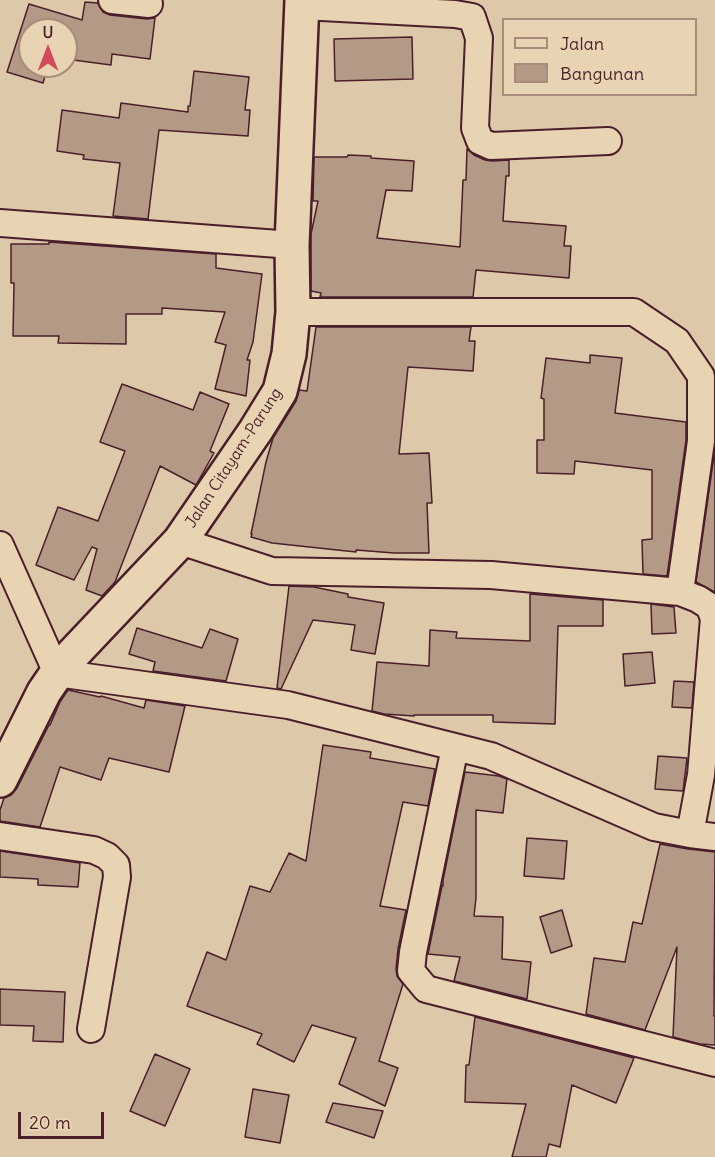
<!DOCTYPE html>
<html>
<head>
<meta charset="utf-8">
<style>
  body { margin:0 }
  #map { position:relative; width:715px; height:1157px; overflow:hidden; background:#dec8aa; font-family:Delius,sans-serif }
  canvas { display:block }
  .legend { position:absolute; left:502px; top:18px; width:195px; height:78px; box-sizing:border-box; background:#e8d3b2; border:2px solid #a98b7c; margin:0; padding:8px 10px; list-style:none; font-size:18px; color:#4a1f2b }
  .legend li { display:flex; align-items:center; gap:12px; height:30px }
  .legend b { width:30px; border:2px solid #a98b7c }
  .north { position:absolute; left:18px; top:18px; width:60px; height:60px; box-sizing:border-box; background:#e8d3b2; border:2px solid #a98b7c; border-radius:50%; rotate:0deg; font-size:16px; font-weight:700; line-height:24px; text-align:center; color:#4a1f2b }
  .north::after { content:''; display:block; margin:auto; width:21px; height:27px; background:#d1495b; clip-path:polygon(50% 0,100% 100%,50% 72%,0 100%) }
  .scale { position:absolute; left:18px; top:1112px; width:86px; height:27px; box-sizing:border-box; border:3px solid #4a1f2b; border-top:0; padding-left:8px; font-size:18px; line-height:21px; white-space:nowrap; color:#4a1f2b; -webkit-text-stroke:4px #e8d3b2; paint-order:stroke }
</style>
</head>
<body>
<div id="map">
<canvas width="715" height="1157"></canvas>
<ul class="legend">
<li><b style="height:8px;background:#e8d3b2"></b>Jalan</li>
<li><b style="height:16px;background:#b49986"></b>Bangunan</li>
</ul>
<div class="north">U</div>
<div class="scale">20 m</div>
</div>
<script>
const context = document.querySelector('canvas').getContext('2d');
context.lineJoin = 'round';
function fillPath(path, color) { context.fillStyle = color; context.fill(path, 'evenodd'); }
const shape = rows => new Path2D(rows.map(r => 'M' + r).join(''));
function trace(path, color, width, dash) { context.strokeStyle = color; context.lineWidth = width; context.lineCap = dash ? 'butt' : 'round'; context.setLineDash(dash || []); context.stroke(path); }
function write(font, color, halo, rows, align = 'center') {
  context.font = font + ' Delius,sans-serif'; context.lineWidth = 6; context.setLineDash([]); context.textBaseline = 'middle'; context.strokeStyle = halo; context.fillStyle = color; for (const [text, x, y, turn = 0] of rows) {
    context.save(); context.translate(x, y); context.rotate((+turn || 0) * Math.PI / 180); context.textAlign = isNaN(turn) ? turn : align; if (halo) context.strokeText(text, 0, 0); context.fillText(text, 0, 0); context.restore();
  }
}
const building = shape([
  [85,2,98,3,103,12,110,15,147,19,155,18,150,59,112,54,111,65,66,59,66,30,30,30,30,66,48,66,43,83,7,72,29,4,82,20,85,2],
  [412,37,413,79,335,81,334,39,412,37],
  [194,71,249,77,245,110,250,110,248,136,159,130,148,219,113,216,120,163,83,159,84,155,57,151,62,110,119,118,121,103,188,112,188,106,190,106,194,71],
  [467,149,474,155,485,160,492,161,509,160,509,176,506,176,503,221,566,226,564,246,571,246,569,278,476,270,473,297,320,297,321,293,311,291,311,234,318,201,313,201,314,157,347,157,348,155,371,156,371,158,414,161,412,191,386,190,377,238,460,247,463,180,466,180,467,149],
  [49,242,216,254,216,268,262,274,253,342,247,360,250,360,246,396,215,389,226,345,215,342,225,312,162,308,162,314,126,314,126,344,58,343,59,336,13,336,14,283,11,283,11,244,49,244,49,242],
  [316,327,471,327,469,341,475,341,473,371,408,367,399,454,429,453,432,503,427,503,429,553,394,553,356,550,356,552,272,543,251,537,252,534,251,534,266,462,273,438,296,401,299,390,307,391,316,327],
  [590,355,622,358,615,413,686,422,686,440,667,576,643,574,642,540,652,539,652,470,575,461,574,474,537,473,537,440,544,440,544,399,541,398,546,358,590,363,590,355],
  [122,384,193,410,200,392,229,404,210,451,214,453,196,485,160,466,115,582,102,596,86,590,97,549,92,547,74,580,36,565,58,507,98,521,125,451,100,442,122,384],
  [715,449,715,592,696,582,715,449],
  [289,586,314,587,348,594,348,597,384,603,375,654,351,650,355,625,313,620,281,689,277,688,289,586],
  [530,594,603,600,603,626,558,626,555,724,493,722,493,715,414,715,414,716,384,714,372,711,377,662,429,666,430,630,457,632,456,638,530,641,530,594],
  [651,604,674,607,676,633,652,634,651,604],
  [137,628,202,648,210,629,238,639,226,681,153,671,155,662,129,654,137,628],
  [652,652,655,683,625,686,623,654,652,652],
  [674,681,694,682,692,708,672,707,674,681],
  [68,690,100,697,101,696,144,708,146,700,185,706,169,772,109,758,101,780,60,767,40,827,0,821,0,810,4,798,11,795,17,788,49,725,50,725,60,702,68,690],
  [323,745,371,752,370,758,435,769,428,806,403,802,380,906,406,910,398,949,396,969,397,976,403,984,379,1061,398,1068,385,1106,339,1084,356,1038,312,1025,294,1062,257,1044,262,1034,187,1006,207,952,226,960,250,886,270,892,289,853,306,861,323,745],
  [658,756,687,758,683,791,655,789,658,756],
  [465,772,499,776,507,779,503,813,476,810,476,898,474,916,503,917,502,959,531,962,527,999,454,981,460,957,428,954,442,886,443,886,443,880,465,772],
  [527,838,567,841,564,879,524,876,527,838],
  [660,844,688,849,715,852,714,1016,715,1016,715,1045,700,1044,673,1037,677,947,645,1030,586,1014,594,958,625,962,633,922,642,924,660,844],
  [0,851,80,863,78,887,38,885,38,879,0,877,0,851],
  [562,910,572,946,551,953,540,917,562,910],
  [0,989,65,992,63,1042,33,1041,34,1026,0,1025,0,989],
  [475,1017,634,1058,616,1103,572,1085,560,1147,549,1144,546,1157,512,1157,526,1104,465,1102,466,1065,469,1065,475,1017],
  [155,1054,190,1069,165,1126,130,1111,155,1054],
  [253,1089,289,1095,280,1143,245,1137,253,1089],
  [333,1103,383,1111,374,1138,326,1122,333,1103]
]);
fillPath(building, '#b49986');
trace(building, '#4a1f2b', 1.5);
const street = shape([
  [112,0,149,4],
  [302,6,455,14,472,17,479,38,475,128,480,141,491,146,608,141],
  [0,223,292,245],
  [180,541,272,571,491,575,680,592,701,441,701,376,677,341,634,312,293,312],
  [0,545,57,673,288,705,491,756,654,827,690,834,701,775,714,618,709,606,698,599,680,592],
  [455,747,413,952,411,971,426,989,715,1063],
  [690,834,715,837],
  [0,836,94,850,107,856,116,865,117,877,91,1029]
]);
const secondary = shape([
  [0,780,44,692,57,673,75,652,180,541,256,430,280,391,289,354,293,312,292,245,302,0]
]);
trace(street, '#4a1f2b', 30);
trace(secondary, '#4a1f2b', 38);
trace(street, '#e8d3b2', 26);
trace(secondary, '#e8d3b2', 33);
write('16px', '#4a1f2b', '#e8d3b2', [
  ["Jalan Citayam-Parung",234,458,-57]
]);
</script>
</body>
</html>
